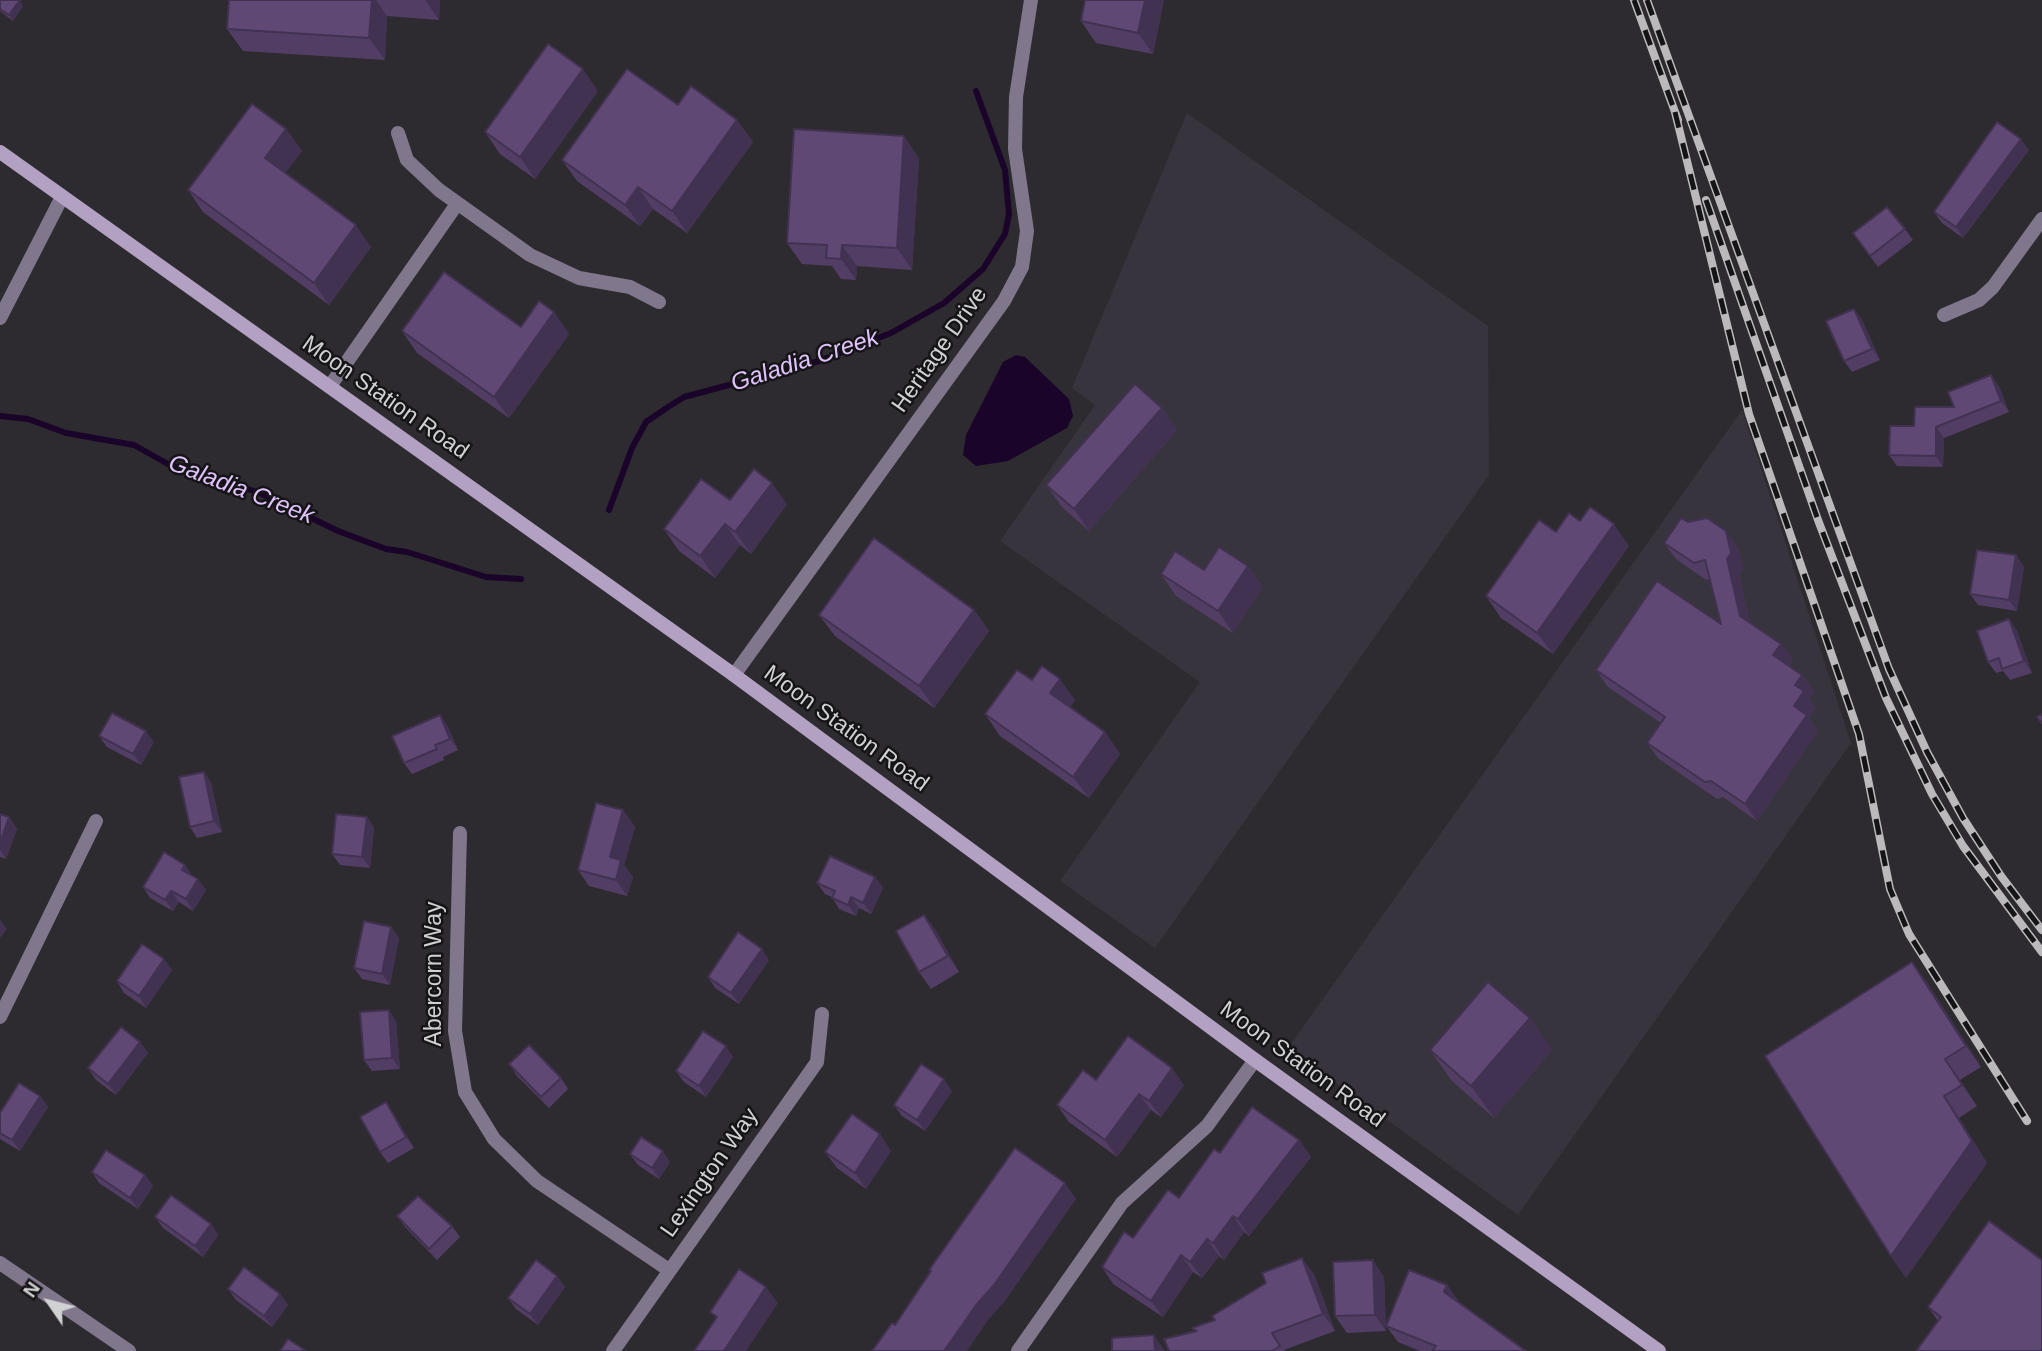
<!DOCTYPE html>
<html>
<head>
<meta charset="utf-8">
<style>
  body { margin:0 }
  #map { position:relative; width:2042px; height:1351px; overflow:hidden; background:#2d2b2f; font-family:Arial,sans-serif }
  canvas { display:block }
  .north { position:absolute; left:14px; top:1267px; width:70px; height:70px; -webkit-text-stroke:5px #151416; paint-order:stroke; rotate:305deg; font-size:19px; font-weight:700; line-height:28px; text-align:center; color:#d1d0d2 }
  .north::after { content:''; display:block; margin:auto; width:24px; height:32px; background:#d1d0d2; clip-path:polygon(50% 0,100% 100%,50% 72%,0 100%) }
</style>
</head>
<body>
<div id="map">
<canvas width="2042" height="1351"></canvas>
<div class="north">N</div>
</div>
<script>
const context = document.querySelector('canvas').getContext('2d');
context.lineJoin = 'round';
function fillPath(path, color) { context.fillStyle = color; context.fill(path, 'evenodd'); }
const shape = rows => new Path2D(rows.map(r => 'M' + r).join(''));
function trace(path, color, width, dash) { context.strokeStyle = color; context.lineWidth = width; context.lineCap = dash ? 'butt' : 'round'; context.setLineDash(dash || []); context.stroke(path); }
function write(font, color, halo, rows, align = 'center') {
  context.font = font + ' Arial,sans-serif'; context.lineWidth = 5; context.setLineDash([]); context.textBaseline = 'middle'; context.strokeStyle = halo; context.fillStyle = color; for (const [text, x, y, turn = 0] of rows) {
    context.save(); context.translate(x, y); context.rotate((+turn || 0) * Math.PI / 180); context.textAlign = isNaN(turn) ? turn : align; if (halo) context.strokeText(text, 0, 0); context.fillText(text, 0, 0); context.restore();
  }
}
fillPath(shape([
  [1187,113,1488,326,1489,475,1155,948,1060,881,1200,682,1000,541,1095,405,1072,388],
  [1742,410,1851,743,1518,1215,1288,1048]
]), '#38343d');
fillPath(shape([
  [1016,355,1025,357,1069,399,1073,416,1067,428,1008,461,976,466,963,455,966,435,1003,362]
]), '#1a042a');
trace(shape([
  [0,416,28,419,66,433,134,445,168,464,260,493,338,531,386,549,407,552,486,577,521,579],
  [609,510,632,448,646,422,668,407,684,397,819,361,891,333,944,303,983,269,1005,234,1009,214,1005,170,976,91]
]), '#1a042a', 6);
trace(shape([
  [398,133,407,160,439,190,530,255,579,278,630,287,659,302],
  [1944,315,1979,300,1993,287,2042,219],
  [0,318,62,197],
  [330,386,457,204],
  [734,675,1004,301,1022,267,1027,231,1015,149,1016,97,1031,0],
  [460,833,455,1031,465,1092,494,1139,537,1181,669,1270],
  [0,1017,96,821],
  [0,1263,129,1351],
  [613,1351,817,1062,822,1014],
  [1018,1351,1122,1203,1207,1126,1255,1060]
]), '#81778c', 14);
trace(shape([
  [0,152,734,675,1255,1060,1659,1351]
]), '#b2a1c3', 14);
const rail = shape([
  [1634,0,1678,120],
  [1647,0,1889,669,1927,752,1963,818,2001,876,2042,930],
  [1675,112,1749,414,1859,734,1890,889,1909,934,2027,1121],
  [1706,200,1818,520,1886,698,1932,794,1963,846,2042,952]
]);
trace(rail, '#bbb9bc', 8);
trace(rail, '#151416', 5, [16]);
fillPath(shape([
  [0,0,23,6,13,21,0,11],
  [229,0,440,0,439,20,387,16,385,60,243,51,227,29],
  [1085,0,1164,0,1153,54,1096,43,1081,21],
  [598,91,535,179,500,154,485,132],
  [678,105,737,120,753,142,687,233,653,209,640,226,577,181,562,160],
  [286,129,302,151,285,173,371,247,329,305,203,212,188,190],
  [2029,150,1963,238,1942,223,1934,212],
  [919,158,912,270,857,266,856,280,841,279,832,266,802,264,787,243],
  [1905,229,1913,240,1878,267,1853,233],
  [1854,309,1862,320,1880,360,1852,372,1844,361],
  [554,312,569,334,509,418,417,353,402,331,521,327],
  [1999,386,2009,412,1944,438,1943,467,1897,466,1889,455,1914,426],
  [1162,408,1177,430,1089,531,1062,507,1046,485],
  [730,500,787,504,751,554,740,545,715,578,679,551,664,529],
  [1580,521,1629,546,1553,654,1501,618,1486,596,1556,532],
  [1688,522,1726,531,1738,548,1743,569,1739,575,1750,623,1781,644,1793,660,1789,666,1802,675,1814,692,1809,698,1816,708,1809,718,1818,731,1757,821,1723,797,1717,799,1659,759,1647,743,1661,723,1608,687,1596,670,1721,624,1710,579,1706,580,1676,559,1664,543],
  [2016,555,2024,567,2017,611,1978,605,1970,594],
  [1248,566,1263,587,1233,633,1176,596,1161,574],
  [974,610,989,631,934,708,835,636,819,615],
  [2009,619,2017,631,2032,673,2010,680,2003,671,1996,673,1988,662],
  [1032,680,1075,700,1070,707,1105,732,1120,754,1089,798,1000,736,985,714],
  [440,715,448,727,458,750,443,757,444,760,412,774,404,763],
  [99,736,154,742,141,765,107,747],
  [204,772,211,783,222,832,197,838,190,827],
  [623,810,635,827,624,865,633,877,627,896,589,886,578,870],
  [0,814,9,817,17,829,6,859,0,857],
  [367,817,374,828,370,868,340,865,332,854],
  [185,865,192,876,206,890,193,911,179,902,173,911,150,898,143,887],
  [875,877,883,888,871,914,859,908,856,916,839,909,832,897,825,894,817,883],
  [924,915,936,931,959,972,931,989,919,972],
  [391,927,399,938,390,985,362,979,354,968],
  [164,959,172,970,146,1008,124,993,117,981],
  [769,960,739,1004,715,988,708,977],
  [1912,962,1928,984,1981,1067,1960,1080,1977,1106,1959,1118,1987,1163,1906,1278,1891,1256],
  [1530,1018,1552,1050,1494,1118,1452,1081,1430,1050],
  [396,1021,400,1069,372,1071,364,1060],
  [140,1042,148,1053,116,1095,96,1080,88,1068],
  [733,1057,706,1097,684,1082,676,1071],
  [509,1064,561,1078,568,1089,549,1108,517,1076],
  [1096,1080,1184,1085,1161,1117,1151,1110,1117,1157,1069,1122,1057,1105],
  [952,1091,925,1131,902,1116,894,1105],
  [40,1096,48,1107,20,1151,0,1139,0,1113],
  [393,1113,414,1148,388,1163,380,1152],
  [1299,1140,1311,1157,1249,1236,1244,1232,1224,1260,1219,1256,1202,1278,1193,1272,1163,1317,1113,1284,1102,1267,1133,1238,1179,1198,1220,1153],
  [891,1151,866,1189,837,1168,825,1152],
  [630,1154,670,1162,659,1179,638,1165],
  [92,1172,145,1175,153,1186,138,1209,99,1183],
  [397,1216,452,1226,460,1237,437,1260,405,1227],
  [155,1217,218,1235,203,1257,163,1228],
  [2042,1260,1938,1321,1928,1307],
  [1314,1274,1335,1331,1284,1350,1285,1351,1169,1351,1195,1332,1192,1328,1215,1320],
  [557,1276,565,1287,538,1325,516,1309,508,1298],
  [1384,1277,1386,1331,1347,1333,1335,1316],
  [1447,1285,1459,1302,1526,1351,1420,1351,1398,1342,1386,1326],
  [228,1289,280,1294,288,1305,272,1327,236,1300]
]), '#523e64');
fillPath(shape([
  [20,0,23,6,13,21,9,15],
  [372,0,376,0,387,16,385,60,369,38],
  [425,0,440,0,439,20],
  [1145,0,1164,0,1153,54,1138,33],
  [583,69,598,91,535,179,520,157],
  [737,120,753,142,687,233,672,211],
  [286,129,302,151,280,180,265,158],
  [904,136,919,158,912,270,897,248],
  [2021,139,2029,150,1963,238,1956,227],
  [638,187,653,209,640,226,625,205],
  [356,225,371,247,329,305,314,283],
  [842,245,857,266,856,280,841,259],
  [1854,309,1862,320,1880,360,1872,349],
  [554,312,569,334,509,418,494,397],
  [1991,375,1999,386,2009,412,2001,401],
  [1162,408,1177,430,1089,531,1074,509],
  [1936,427,1944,438,1943,467,1936,456],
  [772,483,787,504,751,554,735,532],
  [725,524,740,545,715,578,700,556],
  [1614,524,1629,546,1553,654,1537,633],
  [1726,531,1738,548,1743,569,1739,575,1752,633,1740,616,1727,559],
  [2016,555,2024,567,2017,611,2009,600],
  [1248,566,1263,587,1233,633,1218,611],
  [974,610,989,631,934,708,919,686],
  [2009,619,2017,631,2032,673,2024,661],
  [1781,644,1793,660,1784,672,1773,655],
  [1802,675,1814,692,1809,698,1816,708,1809,718,1818,731,1757,821,1745,804,1795,685],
  [1060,679,1075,700,1065,715,1050,693],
  [440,715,448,727,458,750,450,739],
  [146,731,154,742,141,765,133,754],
  [1105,732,1120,754,1089,798,1073,777],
  [204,772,211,783,222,832,214,821],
  [623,810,635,827,624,865,633,877,627,896,616,880,610,857],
  [9,817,17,829,6,859,0,850,0,843],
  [367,817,374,828,370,868,362,857],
  [185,865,193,876,182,870],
  [875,877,883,888,871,914,863,903],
  [198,879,206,890,193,911,186,899],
  [171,891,179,902,173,911,165,900],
  [851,897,859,908,856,916,848,905],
  [924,915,936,931,959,972,948,956],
  [0,919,7,929,0,938],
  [391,927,399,938,390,985,382,974],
  [762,949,769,960,739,1004,731,993],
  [164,959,172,970,146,1008,139,996],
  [1912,962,1928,984,1981,1067,1966,1046],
  [389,1010,396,1021,400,1069,392,1058],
  [1530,1018,1552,1050,1494,1118,1471,1086],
  [140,1042,148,1053,116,1095,108,1084],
  [726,1046,733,1057,706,1097,699,1086],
  [1945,1059,1960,1080,1977,1106,1962,1085],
  [1172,1068,1184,1085,1161,1117,1149,1101],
  [944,1079,952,1091,925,1131,917,1120],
  [1139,1094,1151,1110,1117,1157,1105,1140],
  [40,1096,48,1107,20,1151,12,1140],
  [1944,1096,1987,1163,1906,1278,1891,1256],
  [386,1102,393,1113,414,1148,406,1137],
  [880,1134,891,1151,866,1189,855,1173],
  [1299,1140,1311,1157,1249,1236,1238,1219],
  [663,1151,670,1162,659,1179,652,1168],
  [145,1175,153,1186,138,1209,130,1198],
  [1065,1183,1076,1199,1005,1301,988,1320,967,1351,944,1351,977,1304],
  [1233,1216,1244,1232,1224,1260,1213,1243],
  [211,1224,218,1235,203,1257,195,1246],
  [1207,1239,1219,1256,1202,1278,1190,1262],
  [1181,1255,1193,1272,1163,1317,1151,1301],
  [1302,1258,1314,1274,1335,1331,1323,1314],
  [1373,1260,1384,1277,1386,1331,1375,1315],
  [557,1276,565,1287,538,1325,530,1314],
  [1447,1285,1459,1302,1444,1292],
  [766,1287,778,1303,746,1351,724,1351],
  [280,1294,288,1305,272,1327,264,1316],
  [1154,1335,1165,1351,1155,1351]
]), '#423251');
const building = shape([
  [0,0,20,0,9,15,0,9,0,0],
  [229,0,372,0,369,38,227,29,229,0],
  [1085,0,1145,0,1138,33,1081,21,1085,0],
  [548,44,583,69,520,157,485,132,548,44],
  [627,69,678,105,691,86,737,120,672,211,638,187,625,205,562,160,627,69],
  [252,104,286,129,265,158,356,225,314,283,188,190,252,104],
  [1997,122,2021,139,1956,227,1934,212,1997,122],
  [794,129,904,136,897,248,842,245,841,259,826,258,827,245,787,243,794,129],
  [1887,207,1905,229,1870,256,1853,233,1887,207],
  [444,272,521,327,539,301,554,312,494,397,402,331,444,272],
  [1854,309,1872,349,1844,361,1826,321,1854,309],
  [1991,375,2001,401,1936,427,1936,456,1889,455,1890,426,1914,426,1915,407,1954,407,1948,392,1991,375],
  [1135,384,1162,408,1074,509,1046,485,1135,384],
  [754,469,772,483,735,532,725,524,700,556,664,529,701,479,730,500,754,469],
  [1590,507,1614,524,1537,633,1486,596,1539,520,1556,532,1569,513,1580,521,1590,507],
  [1681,518,1688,522,1707,518,1726,531,1731,553,1727,559,1740,616,1781,644,1773,655,1802,675,1795,685,1804,691,1794,706,1807,715,1745,804,1711,781,1705,782,1647,743,1665,717,1596,670,1657,581,1721,624,1705,560,1694,563,1664,543,1681,518],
  [874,538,974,610,919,686,819,615,874,538],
  [1219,547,1248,566,1218,611,1161,574,1175,551,1204,570,1219,547],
  [1977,550,2016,555,2009,600,1970,594,1977,550],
  [2009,619,2024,661,2002,669,1999,658,1988,662,1977,631,2009,619],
  [1042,666,1060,679,1050,693,1105,732,1073,777,985,714,1017,670,1032,680,1042,666],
  [112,713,146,731,133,754,99,736,112,713],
  [2042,714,2042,723,2037,717,2042,714],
  [440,715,450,739,435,745,437,749,404,763,392,736,440,715],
  [204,772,214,821,190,827,179,777,204,772],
  [596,803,623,810,610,857,621,860,616,880,578,870,596,803],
  [0,814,9,817,0,843,0,814],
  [336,814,367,817,362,857,332,854,336,814],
  [164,852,185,865,182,870,198,879,186,899,171,891,165,900,143,887,164,852],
  [830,856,875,877,863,903,851,897,848,905,832,898,835,891,817,883,830,856],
  [924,915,948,956,919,972,896,931,924,915],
  [364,921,391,927,382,974,354,968,364,921],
  [738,932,762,949,731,993,708,977,738,932],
  [142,944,164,959,139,996,117,981,142,944],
  [1912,962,1966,1046,1945,1059,1962,1085,1944,1096,1972,1141,1891,1256,1765,1056,1912,962],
  [1488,982,1530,1018,1471,1086,1430,1050,1488,982],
  [389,1010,392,1058,364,1060,360,1012,389,1010],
  [121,1027,140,1042,108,1084,88,1068,121,1027],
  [703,1031,726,1046,699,1086,676,1071,703,1031],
  [1128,1036,1172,1068,1149,1101,1139,1094,1105,1140,1057,1105,1083,1070,1096,1080,1128,1036],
  [529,1045,561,1078,541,1097,509,1064,529,1045],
  [921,1064,944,1079,917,1120,894,1105,921,1064],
  [19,1083,40,1096,12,1140,0,1133,0,1113,19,1083],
  [386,1102,406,1137,380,1152,360,1117,386,1102],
  [1252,1107,1299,1140,1238,1219,1233,1216,1213,1243,1207,1239,1190,1262,1181,1255,1151,1301,1102,1267,1124,1232,1133,1238,1168,1190,1179,1198,1214,1149,1220,1153,1252,1107],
  [852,1114,880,1134,855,1173,825,1152,852,1114],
  [641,1137,663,1151,652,1168,630,1154,641,1137],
  [1015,1148,1065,1183,994,1285,977,1304,944,1351,872,1351,892,1323,895,1325,931,1271,929,1270,1015,1148],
  [106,1150,145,1175,130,1198,92,1172,106,1150],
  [171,1195,211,1224,195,1246,155,1217,171,1195],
  [418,1196,452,1226,429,1249,397,1216,418,1196],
  [1989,1221,2042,1260,2042,1351,1916,1351,1941,1317,1928,1307,1989,1221],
  [1302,1258,1323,1314,1272,1333,1280,1346,1272,1351,1169,1351,1164,1339,1197,1331,1192,1328,1215,1320,1212,1316,1266,1283,1262,1273,1302,1258],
  [536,1260,557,1276,530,1314,508,1298,536,1260],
  [1373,1260,1375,1315,1335,1316,1333,1262,1373,1260],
  [244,1267,280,1294,264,1316,228,1289,244,1267],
  [739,1269,766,1287,724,1351,694,1351,717,1317,710,1312,739,1269],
  [1409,1270,1447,1285,1444,1292,1526,1351,1432,1351,1436,1346,1386,1326,1409,1270],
  [1154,1335,1155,1351,1112,1351,1112,1338,1154,1335],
  [288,1339,306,1351,280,1351,288,1339]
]);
fillPath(building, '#5f4874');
trace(building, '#423251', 2);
write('23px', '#d1d0d2', '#151416', [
  ["Heritage Drive",940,350,-55],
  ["Moon Station Road",385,398,35],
  ["Moon Station Road",846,729,36],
  ["Abercorn Way",435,974,-90],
  ["Moon Station Road",1302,1065,36],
  ["Lexington Way",710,1173,-55]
]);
write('italic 24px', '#e0c3fd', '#151416', [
  ["Galadia Creek",805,361,-18],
  ["Galadia Creek",241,490,21]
]);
</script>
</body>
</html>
